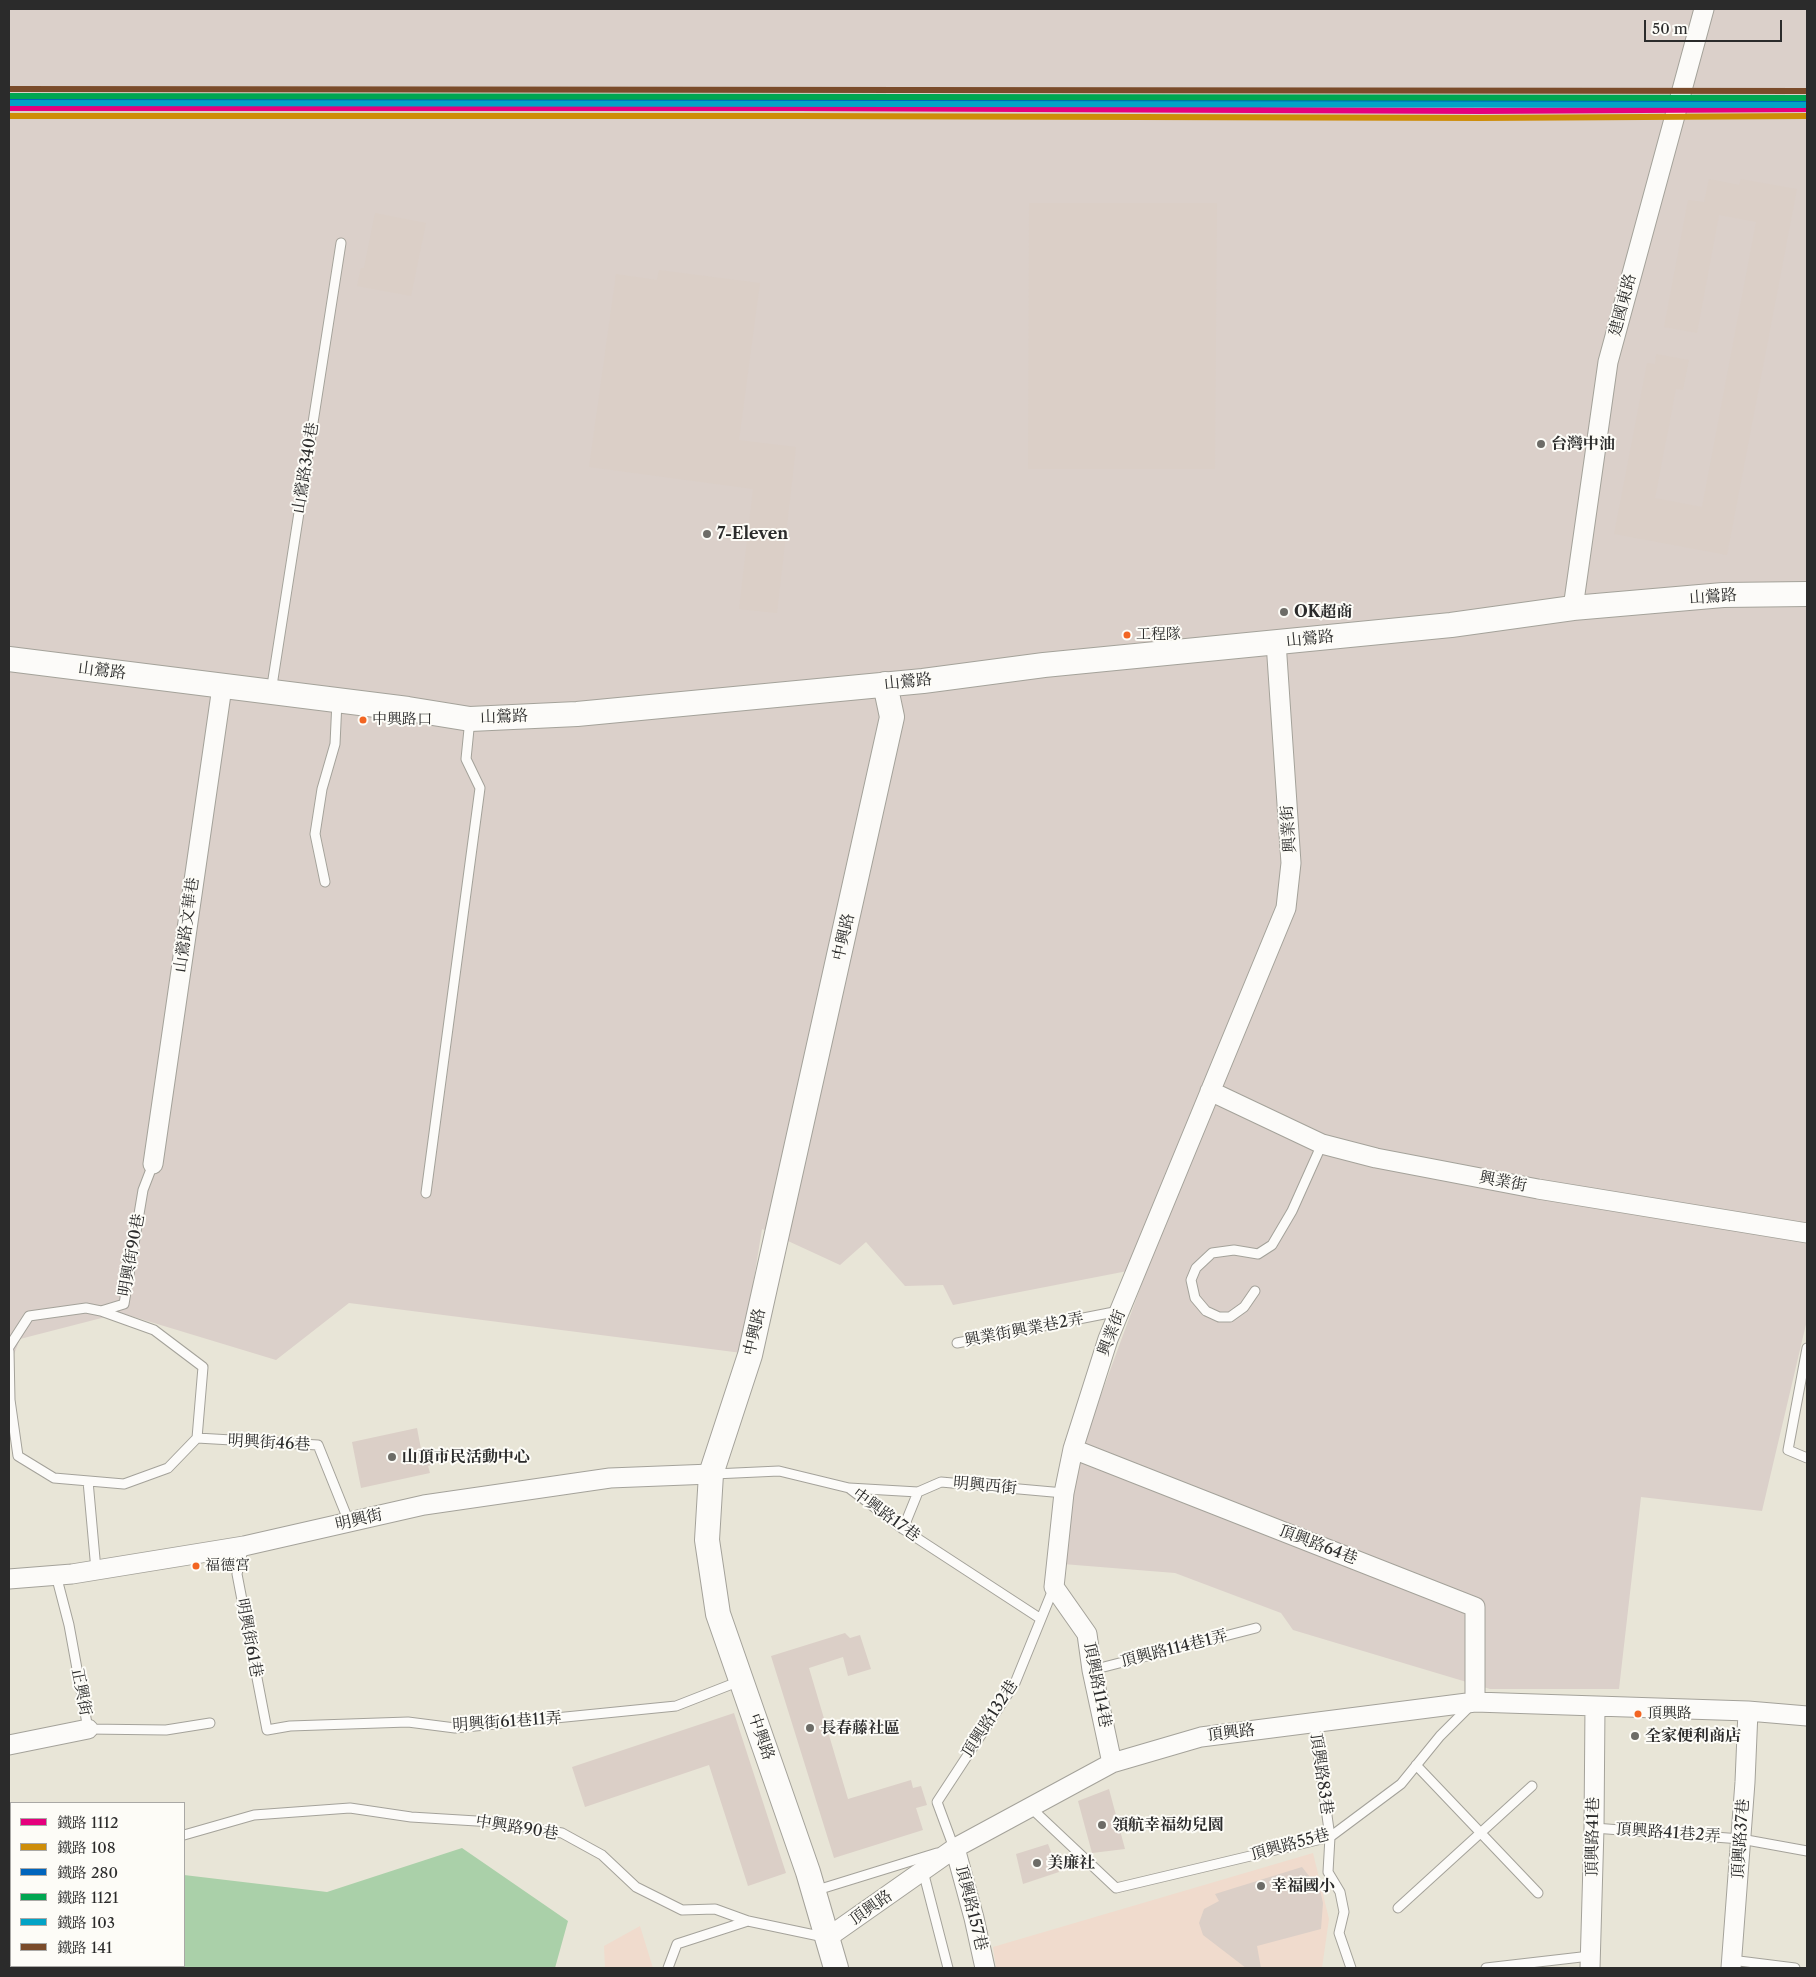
<!DOCTYPE html>
<html>
<head>
<meta charset="utf-8">
<style>
  body { margin:0 }
  #map { position:relative; width:1816px; height:1977px; overflow:hidden; background:#e8e5d7; font-family:"Libre Caslon Text","Noto Serif TC",serif }
  canvas { display:block }
  .frame { position:absolute; inset:0; border:10px solid #2b2b2b; pointer-events:none }
  .legend { position:absolute; left:10px; top:1802px; width:175px; height:165px; box-sizing:border-box; background:#fdfcf7; border:1px solid #a9a8a5; margin:0; padding:6px 9px; list-style:none; font-size:15px; color:#2b2b2b }
  .legend li { display:flex; align-items:center; gap:10px; height:25px }
  .legend b { width:25px; border:1px solid #a9a8a5 }
  .scale { position:absolute; left:1644px; top:20px; width:138px; height:22px; box-sizing:border-box; border:2px solid #2b2b2b; border-top:0; padding-left:6px; font-size:15px; line-height:18px; white-space:nowrap; color:#2b2b2b; -webkit-text-stroke:4px #fdfcf7; paint-order:stroke }
</style>
</head>
<body>
<div id="map">
<canvas width="1816" height="1977"></canvas>
<div class="frame"></div>
<ul class="legend">
<li><b style="height:6px;background:#e5007d"></b>鐵路 1112</li>
<li><b style="height:6px;background:#ce8d09"></b>鐵路 108</li>
<li><b style="height:6px;background:#0065bd"></b>鐵路 280</li>
<li><b style="height:6px;background:#00a651"></b>鐵路 1121</li>
<li><b style="height:6px;background:#02a3c6"></b>鐵路 103</li>
<li><b style="height:6px;background:#7a4b2a"></b>鐵路 141</li>
</ul>
<div class="scale">50 m</div>
</div>
<script>
const context = document.querySelector('canvas').getContext('2d');
context.lineJoin = 'round';
function fillPath(path, color) { context.fillStyle = color; context.fill(path, 'evenodd'); }
const shape = rows => new Path2D(rows.map(r => 'M' + r).join(''));
function trace(path, color, width, dash) { context.strokeStyle = color; context.lineWidth = width; context.lineCap = dash ? 'butt' : 'round'; context.setLineDash(dash || []); context.stroke(path); }
function write(font, color, halo, rows, align = 'center') {
  context.font = font + ' "Libre Caslon Text","Noto Serif TC",serif'; context.lineWidth = 4; context.setLineDash([]); context.textBaseline = 'middle'; context.strokeStyle = halo; context.fillStyle = color; for (const [text, x, y, turn = 0] of rows) {
    context.save(); context.translate(x, y); context.rotate((+turn || 0) * Math.PI / 180); context.textAlign = isNaN(turn) ? turn : align; if (halo) context.strokeText(text, 0, 0); context.fillText(text, 0, 0); context.restore();
  }
}
fillPath(shape([
  [1313,1853,1329,1919,1322,1968,996,1968,993,1947],
  [640,1926,653,1968,605,1968,604,1946]
]), '#f0dbcd');
fillPath(shape([
  [9,9,1807,9,1807,1320,1762,1511,1641,1497,1619,1689,1490,1689,1293,1630,1281,1613,1175,1573,1063,1564,1076,1463,1148,1267,953,1305,943,1285,905,1286,866,1242,840,1265,762,1229,742,1353,349,1303,276,1360,121,1313,20,1339,9,1367]
]), '#dbd0ca');
fillPath(shape([
  [462,1848,568,1921,555,1968,9,1968,9,1874,11,1873,11,1966,184,1966,184,1875,327,1892]
]), '#aad0a9');
fillPath(shape([
  [1709,179,1739,185,1741,179,1797,189,1727,555,1614,534,1647,363,1655,364,1656,354,1689,360,1683,390,1676,389,1655,498,1702,507,1756,222,1719,215,1697,333,1664,327,1688,200,1704,202],
  [1029,203,1217,203,1215,469,1028,469],
  [375,213,426,223,411,296,357,286,361,268,364,268],
  [659,270,760,283,739,440,796,447,777,613,739,609,753,489,589,467,616,274,657,280],
  [417,1428,421,1449,428,1448,432,1465,428,1466,430,1473,361,1488,352,1442],
  [845,1633,850,1638,860,1635,871,1669,848,1676,843,1657,809,1668,848,1799,911,1780,913,1788,921,1786,927,1805,916,1808,923,1830,834,1858,771,1656],
  [734,1713,786,1873,748,1886,709,1765,585,1807,572,1767],
  [1109,1789,1125,1849,1092,1853,1078,1801],
  [1048,1844,1059,1872,1023,1884,1016,1854],
  [1302,1867,1320,1890,1323,1903,1321,1929,1257,1946,1261,1968,1246,1968,1203,1935,1199,1923,1204,1909,1219,1901,1215,1894]
]), '#dbcfc7');
const service = shape([
  [271,692,341,243],
  [325,882,315,834,322,789,335,744,337,701],
  [426,1193,480,788,466,759,470,719],
  [1255,1291,1244,1307,1230,1317,1219,1317,1206,1311,1195,1298,1191,1280,1196,1268,1212,1253,1234,1250,1258,1254,1272,1245,1292,1211,1322,1144],
  [101,1311,154,1330,203,1367,197,1438],
  [957,1343,1119,1311],
  [9,1347,29,1316,86,1308,101,1311,124,1304,143,1190,153,1164],
  [1807,1348,1788,1450,1807,1458],
  [9,1351,10,1400,18,1456,54,1478,124,1484,168,1468,197,1438],
  [197,1438,318,1445,349,1522],
  [714,1474,779,1471,849,1488,903,1529,1041,1619],
  [88,1481,96,1570],
  [849,1488,918,1492],
  [903,1529,918,1492,941,1482,1064,1493],
  [244,1546,237,1574,267,1730,290,1726,408,1722,455,1728,676,1706,740,1681],
  [56,1575,69,1625,88,1729,166,1730,210,1723],
  [1092,1670,1256,1628],
  [1314,1723,1330,1837,1328,1872,1340,1892,1344,1912,1339,1933,1351,1968],
  [1416,1765,1538,1893],
  [1030,1807,1116,1888,1330,1837,1401,1784,1440,1736,1471,1705],
  [1594,1828,1741,1839,1807,1851],
  [184,1835,254,1815,350,1808,411,1817,493,1822,562,1833,602,1855,636,1887,682,1910,715,1909,748,1921,824,1937],
  [954,1848,937,1802,1015,1683,1054,1587],
  [9,1851,11,1852],
  [923,1871,948,1968],
  [814,1891,937,1853],
  [1398,1908,1532,1786],
  [1731,1960,1795,1968],
  [668,1968,677,1944,748,1921],
  [1486,1968,1590,1956]
]);
const minor = shape([
  [1573,608,1608,362,1704,9],
  [1210,1091,1322,1144,1376,1158,1538,1189,1807,1233],
  [153,1164,222,687],
  [1073,1449,1475,1607,1475,1702],
  [9,1579,72,1574,244,1546,424,1505,610,1478,711,1474],
  [9,1745,88,1729],
  [1112,1763,1092,1670,1087,1634,1054,1587,1064,1493,1073,1449,1108,1339,1286,908,1291,863,1276,642],
  [955,1848,974,1918,985,1968],
  [827,1938,955,1848,1112,1763,1201,1737,1475,1702,1748,1711,1807,1716],
  [1590,1968,1594,1828,1595,1706],
  [1731,1968,1745,1782,1748,1711]
]);
const tertiary = shape([
  [9,659,408,709,470,719,577,714,923,681,1044,665,1451,625,1573,608,1723,595,1807,594],
  [836,1968,808,1872,718,1614,707,1540,711,1474,750,1355,892,717,885,684]
]);
trace(service, '#a4a29a', 11);
trace(minor, '#a4a29a', 21);
trace(tertiary, '#a4a29a', 26);
trace(service, '#fcfbf9', 9);
trace(minor, '#fcfbf9', 19);
trace(tertiary, '#fcfbf9', 24);
trace(shape([
  [9,108,798,108,1480,111,1807,109]
]), '#e5007d', 6);
trace(shape([
  [9,116,798,116,1480,118,1807,116]
]), '#ce8d09', 6);
trace(shape([
  [9,100,798,100,1480,103,1807,102]
]), '#0065bd', 6);
trace(shape([
  [9,96,1807,98]
]), '#00a651', 6);
trace(shape([
  [9,103,1807,105]
]), '#02a3c6', 6);
trace(shape([
  [9,89,1807,91]
]), '#7a4b2a', 6);
for (const [x, y, r, color] of [
  [1541,444,5,"#6d6c67"],
  [707,534,5,"#6d6c67"],
  [1284,612,5,"#6d6c67"],
  [1127,635,4.5,"#f26522"],
  [363,720,4.5,"#f26522"],
  [392,1457,5,"#6d6c67"],
  [196,1566,4.5,"#f26522"],
  [1638,1714,4.5,"#f26522"],
  [810,1728,5,"#6d6c67"],
  [1635,1736,5,"#6d6c67"],
  [1102,1825,5,"#6d6c67"],
  [1037,1863,5,"#6d6c67"],
  [1261,1886,5,"#6d6c67"]
]) { const dot = new Path2D(); dot.arc(x, y, r, 0, 2 * Math.PI); context.fillStyle = color; context.fill(dot); trace(dot, '#fdfcf7', 2); }
write('15px', '#2b2b2b', '#fdfcf7', [
  ["工程隊",1136,635],
  ["中興路口",372,720],
  ["福德宮",205,1566],
  ["頂興路",1647,1714]
], 'left');
write('16px', '#2b2b2b', '#fdfcf7', [
  ["建國東路",1623,305,-75],
  ["山鶯路340巷",306,468,-81],
  ["山鶯路",1713,597,-4],
  ["山鶯路",1310,639,-6],
  ["山鶯路",102,671,7],
  ["山鶯路",908,682,-6],
  ["山鶯路",504,717,-2],
  ["興業街",1289,829,-94],
  ["山鶯路文華巷",187,925,-82],
  ["中興路",844,937,-77],
  ["興業街",1503,1182,11],
  ["明興街90巷",132,1255,-80],
  ["興業街興業巷2弄",1024,1330,-11],
  ["中興路",755,1332,-77],
  ["興業街",1112,1333,-68],
  ["明興街46巷",269,1443,3],
  ["明興西街",985,1486,5],
  ["中興路17巷",886,1515,36],
  ["明興街",359,1520,-13],
  ["頂興路64巷",1318,1545,21],
  ["明興街61巷",249,1638,79],
  ["頂興路114巷1弄",1174,1649,-14],
  ["頂興路114巷",1097,1685,79],
  ["正興街",81,1692,79],
  ["頂興路132巷",990,1719,-57],
  ["明興街61巷11弄",507,1722,-4],
  ["頂興路",1231,1733,-7],
  ["中興路",761,1737,71],
  ["頂興路83巷",1321,1774,82],
  ["中興路90巷",517,1828,9],
  ["頂興路41巷2弄",1668,1833,4],
  ["頂興路41巷",1593,1837,-89],
  ["頂興路37巷",1741,1839,-86],
  ["頂興路55巷",1290,1845,-15],
  ["頂興路",871,1908,-35],
  ["頂興路157巷",971,1908,76]
]);
write('bold 16px', '#2b2b2b', '#fdfcf7', [
  ["台灣中油",1551,444],
  ["7-Eleven",717,534],
  ["OK超商",1294,612],
  ["山頂市民活動中心",402,1457],
  ["長春藤社區",820,1728],
  ["全家便利商店",1645,1736],
  ["領航幸福幼兒園",1112,1825],
  ["美廉社",1047,1863],
  ["幸福國小",1271,1886]
], 'left');
</script>
</body>
</html>
